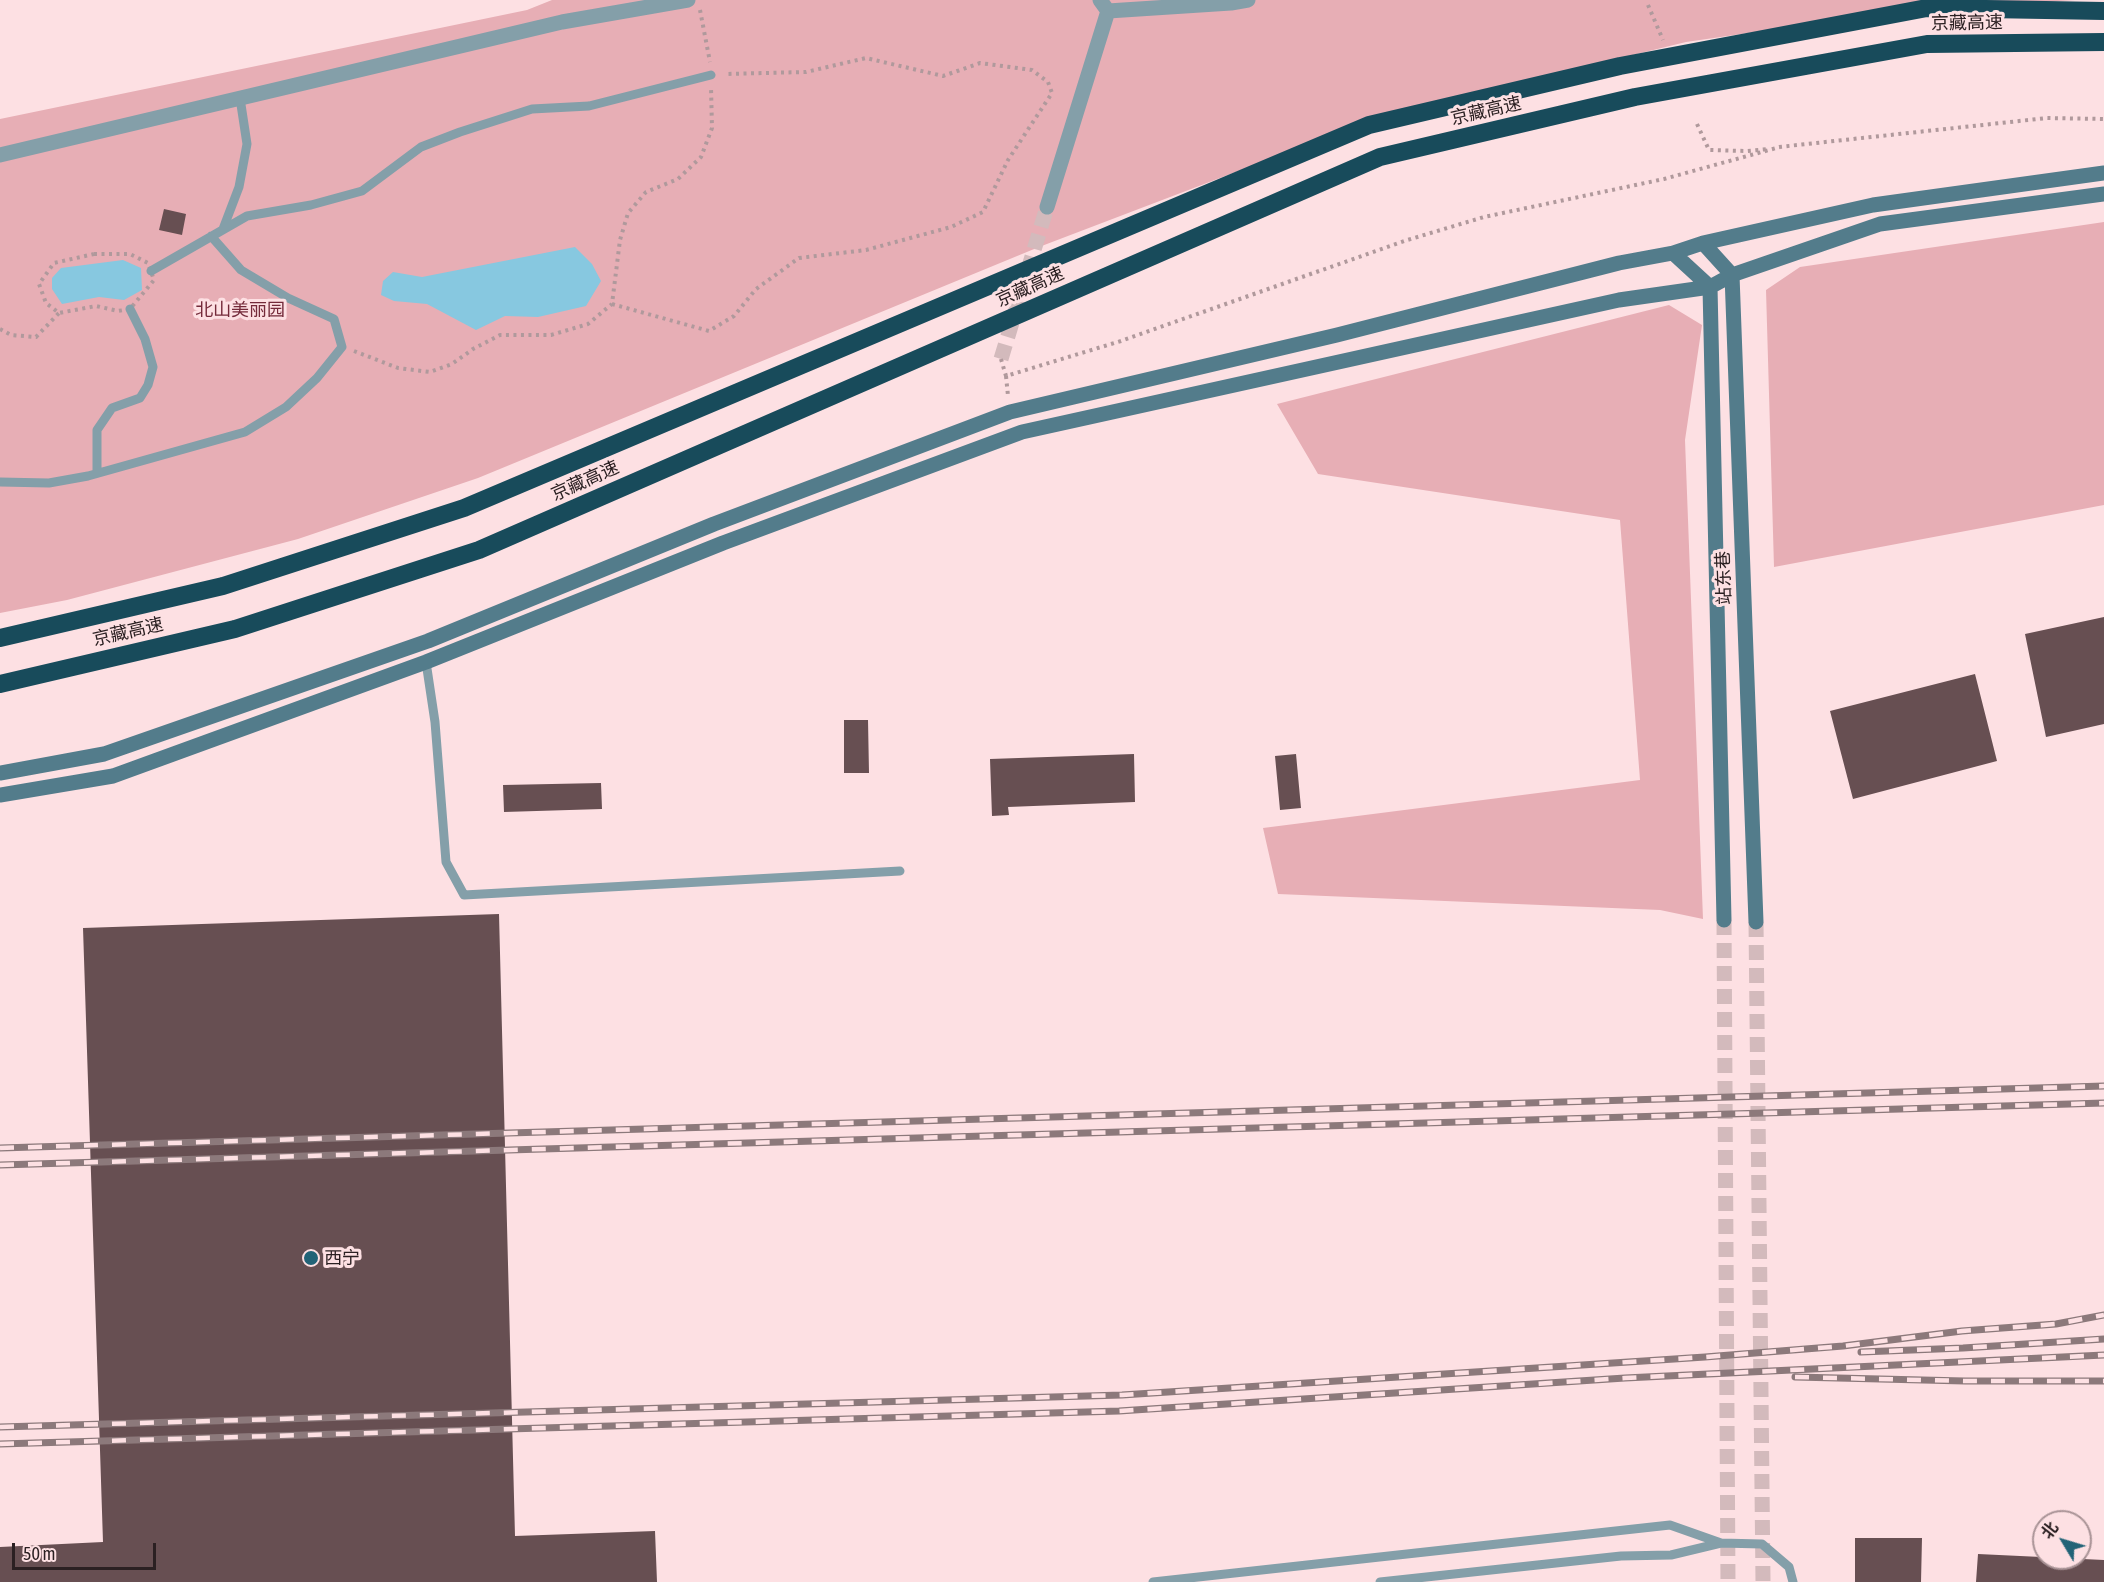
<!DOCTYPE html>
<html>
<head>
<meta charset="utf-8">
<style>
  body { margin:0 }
  #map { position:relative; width:2104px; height:1582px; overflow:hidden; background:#fde0e3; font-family:"Asap Condensed","Noto Sans SC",sans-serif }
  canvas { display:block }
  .north { position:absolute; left:2032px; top:1510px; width:60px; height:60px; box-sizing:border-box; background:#fde0e3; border:2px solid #a99396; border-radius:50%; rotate:308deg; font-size:16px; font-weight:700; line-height:24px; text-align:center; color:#2b2022 }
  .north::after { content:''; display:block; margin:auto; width:21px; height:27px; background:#226377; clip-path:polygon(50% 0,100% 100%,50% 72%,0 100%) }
  .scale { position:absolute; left:12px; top:1543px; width:144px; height:27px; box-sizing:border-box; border:3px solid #2b2022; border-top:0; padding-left:8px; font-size:18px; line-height:21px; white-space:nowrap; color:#2b2022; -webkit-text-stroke:4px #fde0e3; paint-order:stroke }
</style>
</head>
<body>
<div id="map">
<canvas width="2104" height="1582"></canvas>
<div class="north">北</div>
<div class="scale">50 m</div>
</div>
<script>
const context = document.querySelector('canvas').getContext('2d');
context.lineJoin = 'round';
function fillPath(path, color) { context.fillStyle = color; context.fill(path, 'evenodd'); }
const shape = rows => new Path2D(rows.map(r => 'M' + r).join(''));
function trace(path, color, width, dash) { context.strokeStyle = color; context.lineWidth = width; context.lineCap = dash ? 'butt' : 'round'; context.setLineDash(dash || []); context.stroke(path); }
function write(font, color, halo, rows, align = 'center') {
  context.font = font + ' "Asap Condensed","Noto Sans SC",sans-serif'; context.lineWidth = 6; context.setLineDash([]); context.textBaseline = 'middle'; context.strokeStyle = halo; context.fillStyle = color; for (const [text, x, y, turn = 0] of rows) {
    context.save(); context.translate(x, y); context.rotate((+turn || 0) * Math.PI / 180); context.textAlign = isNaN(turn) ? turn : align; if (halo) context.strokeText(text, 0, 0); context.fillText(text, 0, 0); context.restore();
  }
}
fillPath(shape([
  [552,0,2075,0,1915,9,1686,42,1432,104,1296,149,1039,247,478,478,298,539,67,600,0,613,0,119,527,10],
  [2104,222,2104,505,1774,567,1766,290,1800,267],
  [1669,305,1702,325,1685,440,1703,919,1660,910,1278,894,1263,828,1640,780,1620,520,1318,474,1277,404]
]), '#e7aeb5');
fillPath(shape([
  [575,247,592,264,601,281,586,306,538,317,505,316,476,330,427,304,394,301,381,295,383,281,393,272,422,277],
  [123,260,141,268,142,290,124,300,99,297,62,304,52,289,52,278,61,268]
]), '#87c8e0');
fillPath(shape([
  [164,209,186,214,182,235,159,230],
  [2104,617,2104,724,2046,737,2025,634],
  [1975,674,1997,761,1853,799,1830,711],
  [844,720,868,720,869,773,844,773],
  [1134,754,1135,802,1008,807,1009,815,992,816,990,759],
  [1296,754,1301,808,1280,810,1275,756],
  [601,783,602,809,504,812,503,785],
  [499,914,515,1536,655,1531,657,1582,0,1582,0,1547,103,1542,83,928],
  [1855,1538,1922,1538,1921,1582,1855,1582],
  [1978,1554,2104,1560,2104,1582,1976,1582]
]), '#674f52');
trace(shape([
  [1001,359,1047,207]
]), '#d3babc', 15, [15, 8]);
trace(shape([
  [1724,920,1728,1582],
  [1756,922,1763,1582]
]), '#d3babc', 15, [15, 8]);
trace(shape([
  [1648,5,1663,40],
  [700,10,710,62],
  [1697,124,1709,150,1747,151,1769,149],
  [1779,147,2047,118,2104,119],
  [94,254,130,254,148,263,154,280,130,309,118,311,96,306,59,313,46,303,39,284,54,263,94,254],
  [612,304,709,331,734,316,756,289,799,258,866,250,951,227,983,212,1008,160,1052,93,1048,82,1032,70,980,63,943,76,866,58,806,72,724,74],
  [0,329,11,335,36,337,59,313],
  [354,351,398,368,430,372,452,364,473,349,500,335,551,335,588,324,612,304,620,240,628,213,646,192,678,179,701,157,712,128,711,87],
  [1001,359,1006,376,1121,341,1404,241,1484,217,1664,179,1780,147],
  [1006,376,1008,396]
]), '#b0999c', 4, [3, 4.5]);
trace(shape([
  [223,229,239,187,247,144,240,98],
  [151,271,247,216,311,205,362,191,421,147,460,132,532,109,589,106,711,75],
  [97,473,97,430,112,408,140,398,148,385,153,367,145,339,130,309],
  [0,482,49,483,88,476,245,432,286,407,317,378,342,347,334,319,288,298,241,270,211,236],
  [426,662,435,722,446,862,464,895,900,871],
  [1153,1582,1670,1525,1721,1543],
  [1380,1582,1621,1556,1671,1555,1721,1543,1762,1544,1789,1567,1793,1582]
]), '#849fa9', 9);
trace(shape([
  [1100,0,1108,11,1231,3,1248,0],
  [0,155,562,22,688,0],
  [1047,207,1108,11]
]), '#849fa9', 15);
trace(shape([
  [1703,243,1732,275,1756,922],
  [1673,253,1710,287,1724,920],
  [0,773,104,754,428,641,714,524,1010,412,1337,335,1619,263,1673,253,1703,243,1873,205,2104,173],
  [0,795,113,776,426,662,723,543,1022,432,1619,300,1710,287,1732,275,1880,224,2104,194]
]), '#537c8b', 15);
trace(shape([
  [0,638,223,586,464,508,1369,125,1620,66,1927,8,2104,11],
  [0,684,235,629,479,550,1380,157,1635,97,1927,44,2104,42]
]), '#184b5b', 18);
const rail = shape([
  [0,1148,2104,1086],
  [0,1165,2104,1103],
  [1861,1352,1963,1348,2104,1339],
  [1795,1377,1965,1381,2104,1381],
  [0,1427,1122,1395,1705,1357,1843,1346,1962,1331,2056,1324,2104,1315],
  [0,1444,1119,1411,1625,1378,2104,1355]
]);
trace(rail, '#8c797b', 7);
trace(rail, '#fde0e3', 4.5, [14]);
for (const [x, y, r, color] of [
  [311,1258,8,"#226377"]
]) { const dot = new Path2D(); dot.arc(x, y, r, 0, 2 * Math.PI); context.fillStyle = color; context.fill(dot); trace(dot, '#fde0e3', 2); }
write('18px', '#2b2022', '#fde0e3', [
  ["京藏高速",1967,23,-1],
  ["京藏高速",1486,111,-13],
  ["京藏高速",1030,287,-24],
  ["京藏高速",585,481,-24],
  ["站东巷",1724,578,-92],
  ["京藏高速",128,632,-13]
]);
write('18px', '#742a3a', '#fde0e3', [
  ["北山美丽园",240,310]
]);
write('18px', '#2b2022', '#fde0e3', [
  ["西宁",324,1258]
], 'left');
</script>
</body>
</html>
